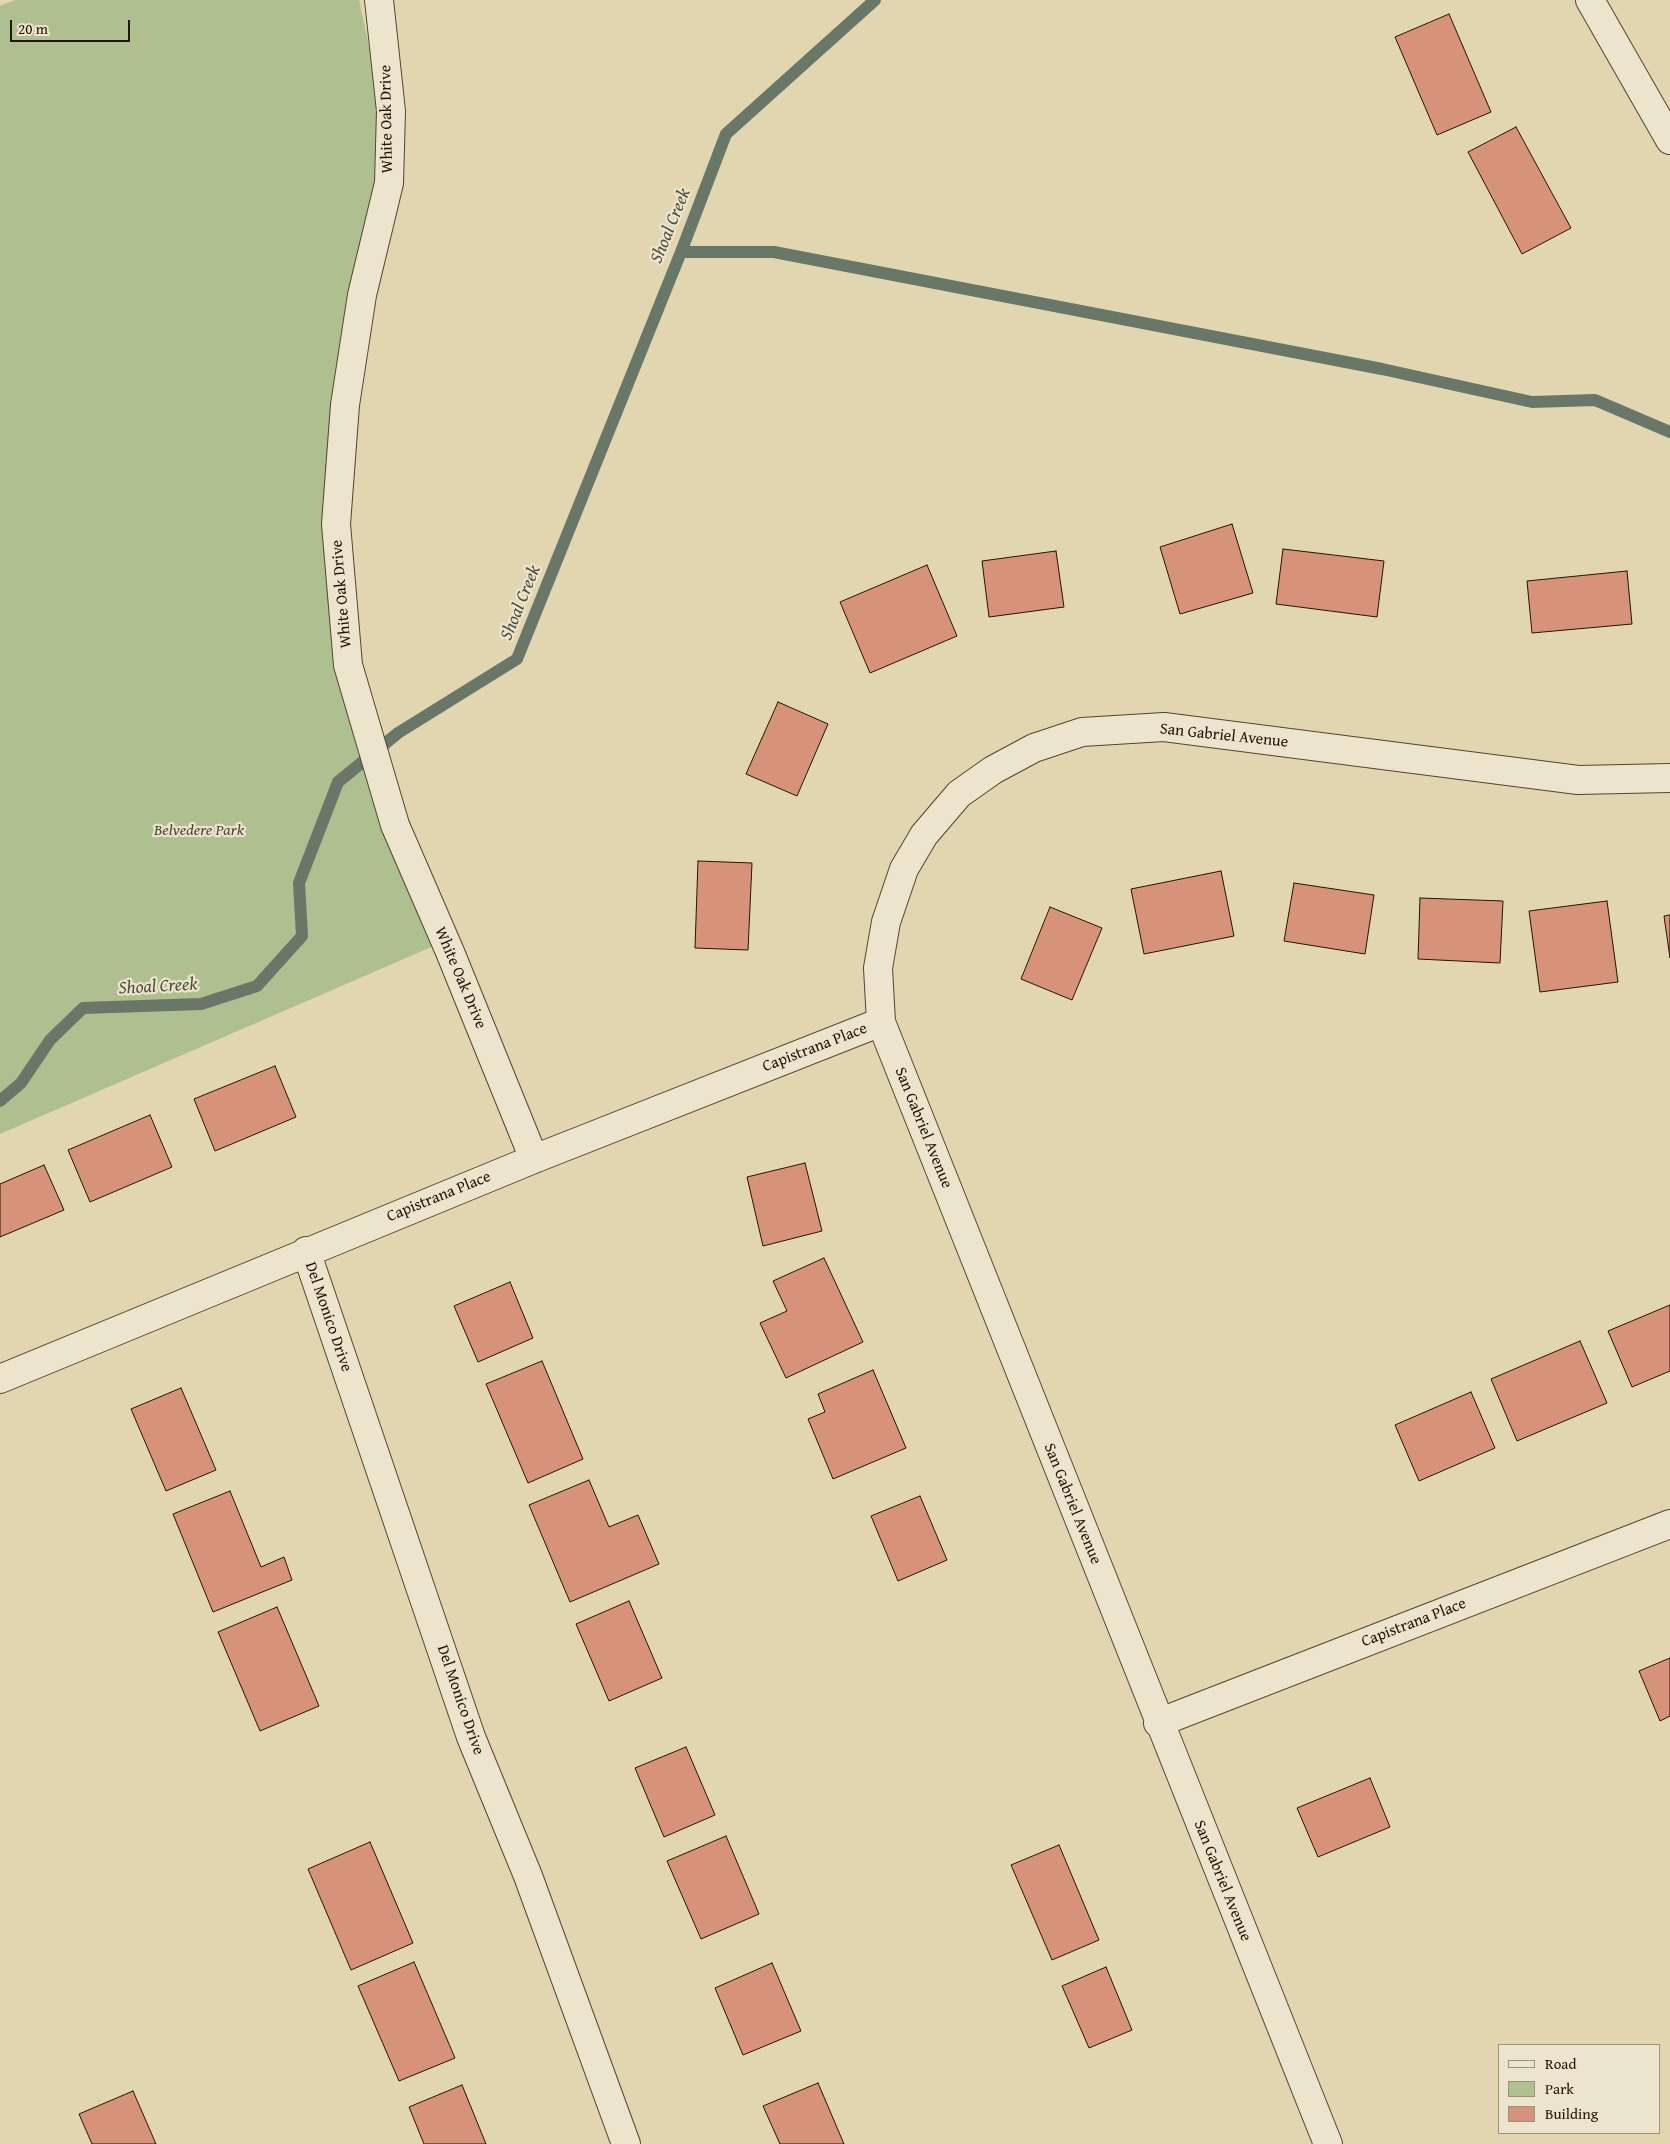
<!DOCTYPE html>
<html>
<head>
<meta charset="utf-8">
<style>
  body { margin:0 }
  #map { position:relative; width:1670px; height:2144px; overflow:hidden; background:#e2d6b1; font-family:"Gentium Book Plus",serif }
  canvas { display:block }
  .legend { position:absolute; left:1498px; top:2044px; width:162px; height:90px; box-sizing:border-box; background:#ece4cc; border:1px solid #9c917c; margin:0; padding:6px 9px; list-style:none; font-size:15px; color:#241403 }
  .legend li { display:flex; align-items:center; gap:10px; height:25px }
  .legend b { width:25px; border:1px solid #9c917c }
  .scale { position:absolute; left:10px; top:20px; width:120px; height:22px; box-sizing:border-box; border:2px solid #241403; border-top:0; padding-left:6px; font-size:15px; line-height:18px; white-space:nowrap; color:#241403; -webkit-text-stroke:4px #ece4cc; paint-order:stroke }
</style>
</head>
<body>
<div id="map">
<canvas width="1670" height="2144"></canvas>
<ul class="legend">
<li><b style="height:6px;background:#ece4cc"></b>Road</li>
<li><b style="height:14px;background:#aebf90"></b>Park</li>
<li><b style="height:14px;background:#d69379"></b>Building</li>
</ul>
<div class="scale">20 m</div>
</div>
<script>
const context = document.querySelector('canvas').getContext('2d');
context.lineJoin = 'round';
function fillPath(path, color) { context.fillStyle = color; context.fill(path, 'evenodd'); }
const shape = rows => new Path2D(rows.map(r => 'M' + r).join(''));
function trace(path, color, width, dash) { context.strokeStyle = color; context.lineWidth = width; context.lineCap = dash ? 'butt' : 'round'; context.setLineDash(dash || []); context.stroke(path); }
function write(font, color, halo, rows, align = 'center') {
  context.font = font + ' "Gentium Book Plus",serif'; context.lineWidth = 4.5; context.setLineDash([]); context.textBaseline = 'middle'; context.strokeStyle = halo; context.fillStyle = color; for (const [text, x, y, turn = 0] of rows) {
    context.save(); context.translate(x, y); context.rotate((+turn || 0) * Math.PI / 180); context.textAlign = isNaN(turn) ? turn : align; if (halo) context.strokeText(text, 0, 0); context.fillText(text, 0, 0); context.restore();
  }
}
fillPath(shape([
  [15,0,359,0,394,163,333,541,413,872,443,942,0,1134,0,6]
]), '#aebf90');
trace(shape([
  [681,252,774,252,1382,369,1532,402,1595,400,1670,432],
  [0,1101,21,1083,50,1040,83,1008,201,1004,257,986,302,936,299,883,338,782,398,733,517,659,681,252,726,134,875,0]
]), '#687768', 12);
const building = shape([
  [1449,14,1491,112,1437,135,1395,37,1449,14],
  [1516,127,1571,228,1522,254,1468,152,1516,127],
  [1232,524,1253,593,1180,614,1160,547,1232,524],
  [1283,549,1384,561,1377,617,1276,604,1283,549],
  [1056,551,1064,607,989,617,982,561,1056,551],
  [927,565,957,636,870,673,840,602,927,565],
  [1627,571,1632,624,1532,633,1527,581,1627,571],
  [778,702,828,724,797,796,746,774,778,702],
  [698,861,752,863,748,950,695,948,698,861],
  [1221,871,1234,936,1144,954,1131,889,1221,871],
  [1294,883,1374,895,1365,954,1284,941,1294,883],
  [1420,898,1503,901,1500,963,1418,959,1420,898],
  [1607,901,1618,982,1540,992,1529,911,1607,901],
  [1050,907,1102,928,1072,1000,1021,979,1050,907],
  [1670,915,1670,958,1664,916,1670,915],
  [275,1066,296,1117,215,1151,194,1099,275,1066],
  [150,1115,172,1167,90,1202,68,1150,150,1115],
  [805,1163,822,1231,763,1246,747,1177,805,1163],
  [44,1165,64,1210,0,1237,0,1184,44,1165],
  [824,1258,863,1342,786,1378,760,1323,787,1311,773,1281,824,1258],
  [510,1282,533,1338,478,1362,454,1306,510,1282],
  [1670,1305,1670,1371,1632,1387,1608,1331,1670,1305],
  [1580,1341,1607,1403,1517,1441,1491,1379,1580,1341],
  [542,1361,583,1459,528,1483,486,1384,542,1361],
  [873,1370,906,1448,833,1479,808,1419,825,1412,818,1394,873,1370],
  [181,1388,216,1470,166,1491,131,1409,181,1388],
  [1471,1392,1495,1448,1419,1481,1395,1425,1471,1392],
  [589,1480,609,1527,638,1515,659,1564,570,1602,529,1505,589,1480],
  [230,1491,261,1567,284,1557,292,1580,213,1612,173,1514,230,1491],
  [920,1496,947,1560,898,1581,871,1516,920,1496],
  [629,1601,662,1678,609,1701,576,1624,629,1601],
  [277,1607,319,1706,260,1731,218,1632,277,1607],
  [1670,1658,1670,1716,1660,1721,1639,1671,1670,1658],
  [686,1747,715,1815,664,1837,635,1768,686,1747],
  [1370,1778,1390,1827,1318,1857,1297,1808,1370,1778],
  [726,1836,759,1914,701,1939,667,1861,726,1836],
  [370,1842,413,1943,351,1970,308,1869,370,1842],
  [1059,1845,1099,1940,1052,1960,1011,1865,1059,1845],
  [414,1962,455,2058,399,2081,358,1986,414,1962],
  [772,1963,801,2031,743,2055,715,1988,772,1963],
  [1106,1967,1132,2030,1089,2048,1062,1986,1106,1967],
  [818,2083,844,2144,780,2144,763,2106,818,2083],
  [462,2085,486,2144,424,2144,409,2107,462,2085],
  [133,2091,156,2144,92,2144,79,2114,133,2091]
]);
fillPath(building, '#d69379');
trace(building, '#241403', 1);
const minor = shape([
  [379,0,391,111,389,183,362,295,345,405,336,524,348,665,395,825,450,952,534,1159],
  [1590,0,1670,140],
  [306,1251,471,1737,528,1876,626,2144],
  [0,1379,534,1159,881,1022],
  [1158,1723,1670,1524],
  [1328,2144,881,1022,878,968,886,922,904,869,924,835,959,794,993,770,1034,748,1082,732,1164,727,1578,780,1670,778]
]);
trace(minor, '#54442e', 30);
trace(minor, '#ece4cc', 28);
write('16px', '#241403', '#ece4cc', [
  ["White Oak Drive",387,119,-91],
  ["White Oak Drive",342,594,-95],
  ["San Gabriel Avenue",1224,736,6],
  ["White Oak Drive",460,978,67],
  ["Capistrana Place",815,1048,-21],
  ["San Gabriel Avenue",923,1128,68],
  ["Capistrana Place",439,1197,-22],
  ["Del Monico Drive",328,1317,71],
  ["San Gabriel Avenue",1072,1504,68],
  ["Capistrana Place",1414,1623,-21],
  ["Del Monico Drive",460,1700,71],
  ["San Gabriel Avenue",1222,1881,68]
]);
write('italic 16px', '#4d472d', '#ece4cc', [
  ["Belvedere Park",199,831]
]);
write('italic 18px', '#4c4e3e', '#ece4cc', [
  ["Shoal Creek",671,226,-68],
  ["Shoal Creek",521,603,-68],
  ["Shoal Creek",158,987,-3]
]);
</script>
</body>
</html>
